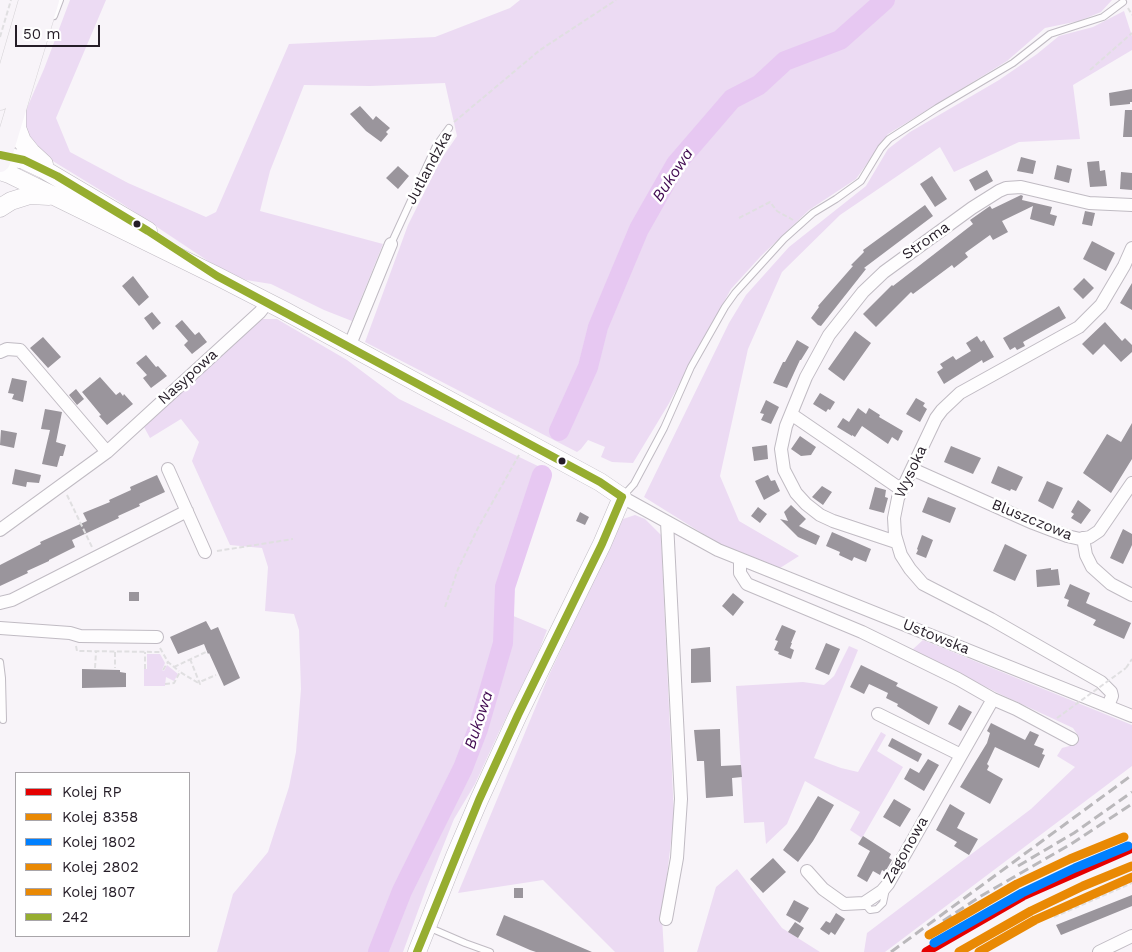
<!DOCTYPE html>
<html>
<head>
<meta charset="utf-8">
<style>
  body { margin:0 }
  #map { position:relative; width:1132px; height:952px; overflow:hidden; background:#f8f4f9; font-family:"Work Sans",sans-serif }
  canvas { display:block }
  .legend { position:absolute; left:15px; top:772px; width:175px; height:165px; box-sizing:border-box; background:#fff; border:1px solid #a8a5a9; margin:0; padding:6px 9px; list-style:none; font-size:15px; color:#251d27 }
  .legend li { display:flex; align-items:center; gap:10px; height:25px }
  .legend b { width:25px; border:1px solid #a8a5a9 }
  .scale { position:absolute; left:15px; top:25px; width:85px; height:22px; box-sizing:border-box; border:2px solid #251d27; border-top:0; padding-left:6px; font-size:15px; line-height:18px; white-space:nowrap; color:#251d27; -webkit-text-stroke:4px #fff; paint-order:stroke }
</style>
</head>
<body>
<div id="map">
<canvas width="1132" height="952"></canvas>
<ul class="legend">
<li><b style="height:6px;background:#e50000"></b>Kolej RP</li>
<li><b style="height:6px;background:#e98904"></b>Kolej 8358</li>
<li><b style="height:6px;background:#0080ff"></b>Kolej 1802</li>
<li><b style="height:6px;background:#e98904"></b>Kolej 2802</li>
<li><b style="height:6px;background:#e98904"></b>Kolej 1807</li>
<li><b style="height:6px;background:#96ad30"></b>242</li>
</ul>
<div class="scale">50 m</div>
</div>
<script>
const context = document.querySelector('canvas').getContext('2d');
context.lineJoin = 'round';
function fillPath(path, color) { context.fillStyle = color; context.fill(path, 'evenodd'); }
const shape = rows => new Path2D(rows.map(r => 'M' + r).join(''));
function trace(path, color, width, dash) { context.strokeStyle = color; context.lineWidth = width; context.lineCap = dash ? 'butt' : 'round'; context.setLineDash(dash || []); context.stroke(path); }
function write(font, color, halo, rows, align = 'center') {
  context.font = font + ' "Work Sans",sans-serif'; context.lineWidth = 5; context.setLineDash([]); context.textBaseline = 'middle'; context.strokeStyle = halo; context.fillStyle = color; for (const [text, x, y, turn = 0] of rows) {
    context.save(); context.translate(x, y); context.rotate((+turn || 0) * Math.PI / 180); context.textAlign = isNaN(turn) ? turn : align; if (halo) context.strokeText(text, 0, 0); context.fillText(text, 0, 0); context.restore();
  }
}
fillPath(shape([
  [70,0,106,0,56,118,70,152,128,183,206,217,216,212,289,44,435,37,510,8,520,0,1112,0,1101,12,1079,21,1045,28,1007,61,888,134,856,179,809,210,761,256,731,289,668,405,633,463,612,462,601,457,605,447,588,440,581,449,577,452,365,342,408,225,440,161,457,136,445,83,370,86,304,85,270,171,260,211,383,244,352,321,324,310,271,284,246,280,220,269,118,201,43,155,26,135,23,117,44,69],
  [1124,11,1132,36,1132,50,1073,85,1080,139,1019,142,954,172,940,147,840,215,782,272,748,349,720,476,739,521,799,556,780,568,721,545,644,497,729,323,746,295,789,247,866,186,888,149,910,132,999,80,1037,54,1059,36,1093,27],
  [262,319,277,319,347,360,399,399,542,468,501,586,499,610,547,630,538,653,500,730,475,784,454,819,426,889,403,952,217,952,233,894,268,852,289,787,296,752,301,689,299,630,294,614,265,611,268,567,262,548,230,545,192,461,199,442,181,419,150,438,144,427],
  [635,515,645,519,661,535,674,816,662,918,664,952,615,952,543,880,458,893,549,675,623,519],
  [923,640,1132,725,1132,766,885,952,864,952,867,933,1031,809,1075,767,1057,756,1062,748,1073,745,1079,737,1073,728,1000,694,912,650],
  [849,646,858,650,814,758,841,768,858,772,881,732,886,735,877,751,903,767,862,838,850,830,860,812,805,781,787,824,766,844,764,822,744,823,736,686,803,682,824,685,834,676],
  [147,654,160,654,165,663,162,670,164,671,167,665,178,674,174,681,166,677,165,686,144,686,144,669,147,669],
  [737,869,782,928,820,952,697,952,716,887]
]), '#ecdbf3');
trace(shape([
  [559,431,588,367,598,327,639,229,676,164,732,99,759,85,785,61,840,40,885,0],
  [378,952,402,891,463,768,478,729,503,643,505,587,542,475]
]), '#e7c8f2', 20);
fillPath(shape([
  [1132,89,1132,102,1130,102,1130,104,1110,106,1109,93],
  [360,106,373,120,376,116,390,128,386,132,388,134,381,142,366,131,350,114],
  [1125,110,1132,110,1132,137,1123,137],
  [1021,157,1036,161,1033,174,1017,171],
  [1099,161,1100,171,1105,170,1107,186,1090,187,1087,162],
  [1057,165,1072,169,1069,183,1054,179],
  [398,166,409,176,398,189,386,178],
  [987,170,993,181,975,191,969,180],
  [1121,172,1132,173,1132,190,1120,189],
  [932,176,947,199,935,207,920,184],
  [1021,195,1023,196,1022,200,1052,207,1050,214,1057,216,1054,226,1030,219,1033,206,1002,221,1008,232,993,240,990,235,965,253,968,257,954,268,952,265,913,294,911,292,876,327,863,314,892,285,893,286,973,224,970,220,990,206,992,209],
  [925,205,933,216,864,268,866,269,821,326,818,325,811,318,819,307,818,306,853,266,851,265,864,252,863,250],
  [1085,211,1095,213,1092,226,1082,224],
  [1092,241,1115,253,1106,271,1083,259],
  [133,276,149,297,139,306,122,286],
  [1084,278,1094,288,1083,299,1073,289],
  [1132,283,1132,310,1120,303],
  [1059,306,1066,318,1023,342,1025,346,1017,350,1015,347,1010,350,1003,338],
  [152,312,161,323,153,330,144,318],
  [182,320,195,335,199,332,207,342,192,354,184,345,188,341,175,326],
  [1105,322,1122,341,1125,338,1132,345,1132,352,1121,362,1104,344,1093,355,1082,344],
  [855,331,871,343,844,381,828,369],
  [977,336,981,342,984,340,994,357,983,363,982,360,944,384,937,372,943,368,940,364,953,356,956,360,971,351,966,343],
  [43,337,61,357,48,368,30,348],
  [797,340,809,347,801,360,800,360,787,388,773,383,783,362,785,362],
  [146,355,156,367,158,366,167,376,151,388,143,378,147,375,136,363],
  [100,377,116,395,120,392,123,396,124,394,133,404,107,425,99,416,101,415,82,392],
  [12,378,27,381,23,402,12,399,14,394,8,393],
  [76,389,84,399,77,405,69,395],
  [820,393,835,402,830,410,828,409,826,412,813,404],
  [916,398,925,403,923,406,927,409,920,422,906,414],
  [766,400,779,407,771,424,761,420,764,414,760,413],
  [858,408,866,414,869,408,880,415,879,417,903,431,898,441,892,437,888,444,862,426,855,437,852,435,852,436,837,427,843,418,849,422],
  [45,409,62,412,56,442,66,445,63,456,60,456,57,467,42,464,50,430,41,429],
  [1132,423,1132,459,1111,493,1083,473,1107,434,1121,442],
  [1,430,17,433,14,448,0,445],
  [800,436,816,447,811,455,801,456,791,449],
  [767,445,768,459,754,461,752,447],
  [951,446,981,458,973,474,944,462],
  [998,466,1023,477,1016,491,1011,489,1010,491,991,483],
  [15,469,41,475,39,483,27,482,26,487,12,484],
  [157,475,165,492,139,504,140,506,118,516,119,518,72,540,75,547,49,560,49,561,27,571,28,573,0,586,0,565,41,544,40,542,87,521,83,513,110,502,109,500,131,490,130,487],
  [768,475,771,481,775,480,780,491,764,500,755,481],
  [1047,481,1063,488,1053,509,1038,501],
  [822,486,832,492,823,505,812,497],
  [875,487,886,490,885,497,888,498,884,513,869,509],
  [928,497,956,508,950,523,922,512],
  [1078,500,1091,510,1081,524,1071,518,1074,514,1071,512],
  [791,505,806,519,799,526,820,536,816,545,798,537,780,519,788,521,784,512],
  [758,507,767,514,760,523,751,516],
  [580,512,589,517,585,525,576,521],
  [1123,529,1132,534,1132,545,1123,564,1110,558],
  [832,532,871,549,866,562,854,557,852,561,839,555,840,552,826,546],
  [922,535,933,540,926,558,916,554,918,550,917,549],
  [1005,544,1027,555,1015,581,993,571],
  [1051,568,1051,570,1058,569,1060,585,1037,587,1036,570],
  [1070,584,1090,593,1086,603,1131,623,1124,639,1093,625,1096,620,1067,606,1069,600,1064,598],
  [129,592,139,592,139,601,129,601],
  [733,593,744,602,733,616,722,606],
  [206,621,211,630,218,627,240,678,224,686,209,653,208,654,204,644,178,654,170,637],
  [782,625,796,631,791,643,792,643,790,648,794,650,791,659,778,654,779,652,774,650,778,641,775,640],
  [826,643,840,649,829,675,815,669],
  [710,647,711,682,691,683,691,649],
  [861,665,898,683,896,686,938,707,929,725,897,706,898,704,886,698,888,693,869,684,864,694,850,687],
  [82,669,120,670,120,672,126,673,126,687,82,688],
  [959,705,972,712,961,731,948,724],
  [991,723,1025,740,1030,731,1039,735,1034,745,1044,749,1042,754,1045,755,1039,768,995,747,987,764,989,766,987,770,1003,779,990,804,960,787,987,743,990,733,987,731],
  [720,729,721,766,741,765,742,777,732,778,733,796,706,798,704,761,697,761,694,730],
  [892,738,922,754,918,762,888,746],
  [928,759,939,765,924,791,904,779,910,768,919,773],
  [818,796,834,805,813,841,798,862,783,850,798,829],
  [894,799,911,809,900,827,883,817],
  [950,804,965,813,957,828,978,839,969,855,954,846,957,842,936,830],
  [863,836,891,854,889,858,892,860,885,872,882,870,880,875,873,871,867,882,857,876,870,851,858,844],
  [773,858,786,872,763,893,750,879],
  [514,888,523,888,523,898,514,898],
  [1132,895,1132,906,1061,935,1056,925],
  [794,900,809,908,800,923,786,915],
  [836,913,845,919,835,935,831,932,829,935,820,929,826,921,830,923],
  [504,915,543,931,592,952,536,952,530,950,496,935],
  [795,922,804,928,798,938,788,932]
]), '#9a959c');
const lane = shape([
  [54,16,60,0],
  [391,244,436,146,449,128],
  [623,496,634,484,664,428,691,367,725,307,735,293,784,239,813,213,836,199,861,181,881,148,889,139,937,108,1013,63,1050,34,1103,17,1123,2],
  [0,662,2,678,3,720],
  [864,903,870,910,877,909,883,903,886,889],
  [428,927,465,943,490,952]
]);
const street = shape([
  [349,347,391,244],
  [0,352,7,349,20,350,107,452],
  [791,414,902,490],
  [168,469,205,552],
  [912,469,1033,523,1067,536,1080,539,1090,537,1099,531,1132,483],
  [622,497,718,550,1132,716],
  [0,530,107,452,260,312,268,302],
  [1083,538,1086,555,1092,567,1111,584,1132,595],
  [896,542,833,521,820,515,806,504,796,493,784,470,781,449,786,426,806,377,829,335,863,292,884,272,972,208,999,191,1006,188,1021,187,1089,203,1132,205],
  [740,559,740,573,747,584,862,632,958,679,993,699,1016,709,1072,739],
  [0,603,12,600,187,511],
  [0,628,70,633,80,636,157,637],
  [1108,706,1112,696,1111,692,1101,682,991,619,923,584,910,569,901,555,895,535,894,518,898,498,936,418,942,410,960,393,1079,327,1101,305,1124,266,1132,248],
  [878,714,961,755],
  [807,871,823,889,844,904,864,903,882,891,888,884,993,699],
  [666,919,677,858,681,799,667,522],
  [1099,952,1132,936]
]);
const secondary = shape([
  [17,109,17,128,22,141,31,152,44,164],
  [0,155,24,160,43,169,148,231],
  [0,171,9,174,217,276,285,311,600,482,622,497,602,544,518,715,479,800,455,856,417,952],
  [0,208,11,201,30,195,49,196]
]);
const primary = shape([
  [0,100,29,0],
  [0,162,49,0]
]);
trace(lane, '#c0bbc3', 8);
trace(street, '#c0bbc3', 14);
trace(secondary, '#c0bbc3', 19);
trace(primary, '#d5d2d6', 21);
trace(shape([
  [1128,8,1132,15],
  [0,37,11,0],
  [1090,70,1132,33],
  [454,122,540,50,616,0],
  [739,218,770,202,777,211,793,220],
  [67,495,92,547],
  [217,551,293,539],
  [445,607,458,569,478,528,519,455],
  [76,646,77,651,162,652],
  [160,648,168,662,179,671],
  [115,652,115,668],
  [190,659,200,684,202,681,216,675],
  [174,667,208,651],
  [95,668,96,652],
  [1126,668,1132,659],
  [145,669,145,652],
  [163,670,168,662],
  [165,684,174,683,180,672,200,684],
  [1054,917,1132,883]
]), '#e0dfe1', 2, [5, 2.5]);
trace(lane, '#fefdfe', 6);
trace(street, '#fefdfe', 12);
trace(secondary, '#fefdfe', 18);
trace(primary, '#f8f4f9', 20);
trace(shape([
  [1018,866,1074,833,1132,792],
  [943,921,981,896,1071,844,1132,804],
  [891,952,1132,775]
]), '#bab8bb', 3, [10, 5]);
trace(shape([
  [1057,718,1126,668]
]), '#e0dfe1', 2, [5, 2.5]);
trace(shape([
  [0,155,24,160,57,176,148,231,217,276,600,482,622,497],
  [417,952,479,800,518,715,602,544,622,497]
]), '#96ad30', 8);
trace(shape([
  [926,952,1023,896,1132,848]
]), '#e50000', 9);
trace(shape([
  [959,952,1031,911,1083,886,1132,866]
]), '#e98904', 9);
trace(shape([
  [934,943,1022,893,1075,868,1128,846]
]), '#0080ff', 9);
trace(shape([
  [979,952,1035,920,1132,877]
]), '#e98904', 9);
trace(shape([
  [929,935,1017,884,1070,859,1124,837]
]), '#e98904', 9);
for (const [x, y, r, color] of [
  [137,224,4.5,"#251d27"],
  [562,461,4.5,"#251d27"]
]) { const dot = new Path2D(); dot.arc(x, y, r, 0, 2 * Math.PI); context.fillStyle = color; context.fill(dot); trace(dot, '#fff', 2); }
write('15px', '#251d27', '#fff', [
  ["Jutlandzka",429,168,-62],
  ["Stroma",926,241,-35],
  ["Nasypowa",188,377,-42],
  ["Wysoka",911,472,-65],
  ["Bluszczowa",1032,520,22],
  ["Ustowska",936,637,22],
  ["Zagonowa",906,850,-60]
]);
write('italic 16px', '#420c52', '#fff', [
  ["Bukowa",673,175,-56],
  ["Bukowa",479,720,-72]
]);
</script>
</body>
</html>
